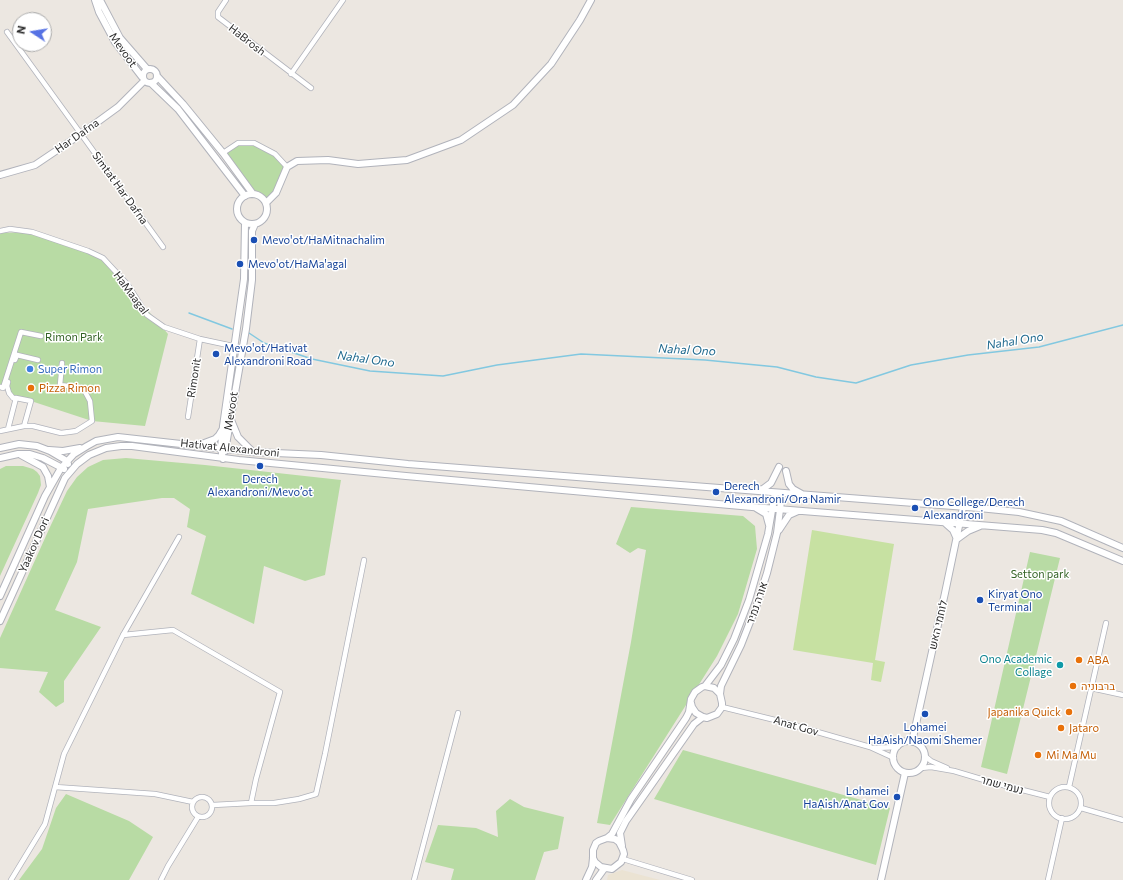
<!DOCTYPE html>
<html>
<head>
<meta charset="utf-8">
<style>
  body { margin:0 }
  #map { position:relative; width:1123px; height:880px; overflow:hidden; background:#ece7e1; font-family:Commissioner,sans-serif }
  canvas { display:block }
  .north { position:absolute; left:12px; top:12px; width:40px; height:40px; box-sizing:border-box; background:#fff; border:1px solid #ababab; border-radius:50%; rotate:282deg; font-size:11px; font-weight:700; line-height:16px; text-align:center; color:#2c2c2c }
  .north::after { content:''; display:block; margin:auto; width:14px; height:18px; background:#5672e4; clip-path:polygon(50% 0,100% 100%,50% 72%,0 100%) }
</style>
</head>
<body>
<div id="map">
<canvas width="1123" height="880"></canvas>
<div class="north">N</div>
</div>
<script>
const context = document.querySelector('canvas').getContext('2d');
context.lineJoin = 'round';
function fillPath(path, color) { context.fillStyle = color; context.fill(path, 'evenodd'); }
const shape = rows => new Path2D(rows.map(r => 'M' + r).join(''));
function trace(path, color, width, dash) { context.strokeStyle = color; context.lineWidth = width; context.lineCap = dash ? 'butt' : 'round'; context.setLineDash(dash || []); context.stroke(path); }
function write(font, color, halo, rows, align = 'center') {
  context.font = font + ' Commissioner,Heebo,sans-serif'; context.lineWidth = 3; context.setLineDash([]); context.textBaseline = 'middle'; context.strokeStyle = halo; context.fillStyle = color; for (const [text, x, y, turn = 0] of rows) {
    context.save(); context.translate(x, y); context.rotate((+turn || 0) * Math.PI / 180); context.textAlign = isNaN(turn) ? turn : align; if (halo) context.strokeText(text, 0, 0); context.fillText(text, 0, 0); context.restore();
  }
}
fillPath(shape([
  [622,870,660,880,607,880,608,875]
]), '#ebe3d3');
fillPath(shape([
  [238,143,253,143,275,154,287,167,276,193,266,203,262,197,253,194,223,153],
  [32,232,103,258,168,334,145,426,92,421,31,401,16,398,3,388,0,388,0,233],
  [126,458,205,465,341,480,325,575,305,581,264,566,254,624,191,594,206,536,187,527,190,509,174,498,162,498,88,509,77,562,55,610,101,627,64,681,64,702,56,707,39,692,48,672,0,668,0,638,50,527,67,491,77,477,88,467,103,460],
  [6,466,23,466,33,469,37,472,40,476,41,485,38,493,0,576,0,469],
  [631,507,743,516,755,526,757,549,738,614,717,656,610,825,597,823,631,642,646,550,638,548,630,553,616,544],
  [1030,552,1060,558,1007,774,981,767],
  [683,750,890,808,876,865,654,799],
  [66,794,129,821,153,837,129,880,19,880,42,849,56,808],
  [510,799,524,807,564,817,558,849,544,852,535,880,451,880,454,869,425,862,438,825,476,828,498,837,496,811]
]), '#b8dba4');
fillPath(shape([
  [812,530,894,544,875,660,885,662,881,682,871,680,873,663,793,650]
]), '#c7e1a2');
trace(shape([
  [189,313,232,329],
  [249,333,264,343,312,359,370,371,443,376,497,365,581,354,705,360,777,367,816,377,856,383,911,365,968,355,1039,347,1123,325]
]), '#82c8e0', 1.5);
const street = shape([
  [226,0,218,12,218,17,311,88],
  [7,32,163,247],
  [291,74,343,0],
  [223,153,238,143,254,143,275,154,287,167],
  [0,231,10,229,32,232,88,251,103,258,128,285,147,315,164,327,200,339,242,348],
  [15,360,17,355,38,360],
  [8,382,7,386,9,393,13,398,16,398],
  [0,387,3,388,21,332,41,336],
  [188,417,200,339],
  [8,429,16,398,31,401,24,426],
  [0,431,24,426,33,426,61,433,69,432,76,431,92,421,90,401,83,388,60,385,62,363],
  [123,635,173,630,280,692,256,779,251,803,213,805],
  [1091,688,1123,695],
  [722,707,779,721,870,747,894,758],
  [874,748,898,747],
  [925,756,931,761,947,768],
  [921,768,931,767,954,771,991,782,1050,797],
  [55,787,155,794,193,802],
  [1069,787,1106,623],
  '1049 803a16 16 0 1 1 32 0a16 16 0 1 1-32 0Z',
  '192 807a10 10 0 1 1 20 0a10 10 0 1 1-20 0Z',
  [251,803,274,803,299,799,316,794,325,754,364,560],
  [1081,808,1123,820],
  [623,859,692,880],
  [11,880,45,824,64,754,123,635,179,537],
  [161,880,168,866,198,817],
  [414,880,458,713],
  [1048,880,1062,818]
]);
const secondary = shape([
  [95,0,99,12,115,42,142,77],
  [100,0,120,38,147,69],
  '143 76a7 7 0 1 1 14 0a7 7 0 1 1-14 0Z',
  [157,76,183,104,223,153,253,194],
  [151,83,178,109,245,196],
  [0,175,35,165,81,134,118,107,144,81],
  '237 209a15 15 0 1 1 30 0a15 15 0 1 1-30 0Z',
  [266,203,276,193,287,167,297,161,328,160,358,164,407,160,461,140,513,105,551,64,580,20,591,0],
  [231,420,238,437,253,452],
  [199,445,215,439,219,435,222,430],
  [0,448,19,444,37,446,50,451,67,461,68,464],
  [49,450,63,451,80,448],
  [225,451,246,329,252,280,252,231,255,224],
  [21,455,43,467,48,476,50,487],
  [0,458,18,454,30,454,43,458,64,469],
  [223,459,221,448,223,426,244,279,245,223],
  [786,471,789,484,793,489,802,494],
  [757,490,763,489,771,483,779,467],
  [756,508,766,514,769,525],
  [944,522,953,530,957,539],
  [779,530,789,515,798,511],
  [957,539,968,531,980,526],
  [0,596,45,496,61,468,74,454,87,446,96,441,118,437,253,452,321,455,408,464,979,508,1019,512,1061,521,1123,548],
  [0,621,65,478,77,464,89,455,106,448,121,446,132,446,239,460,406,476,752,507,1042,530,1056,533,1123,561],
  [705,686,721,665,734,639,749,600,768,534,775,493],
  [720,694,721,686,741,645,757,604,767,573,777,533,782,494],
  '893 757a16 16 0 1 1 32 0a16 16 0 1 1-32 0Z',
  [912,742,945,593,963,507],
  [607,838,612,834,631,799,686,718,689,712,691,699,695,692,702,687,705,686,714,688,720,694,722,703,722,707,717,714,707,718,703,717,696,713,692,707,691,703],
  [622,846,620,833,626,821,694,724,703,717],
  [586,880,592,867,593,858,593,850,596,843,599,841,607,838,615,839,619,842,623,850,624,854,621,862,612,869,601,867,595,862,593,858],
  [596,880,604,869],
  [881,880,905,773]
]);
trace(street, '#b1b3bb', 6);
trace(secondary, '#b1b3bb', 8);
trace(street, '#fff', 4.5);
trace(secondary, '#fff', 6);
for (const [x, y, r, color] of [
  [254,240,4,"#1a4fb4"],
  [240,264,4,"#1a4fb4"],
  [216,354,4,"#1a4fb4"],
  [30,369,4,"#3f7fe0"],
  [31,388,4,"#e8710a"],
  [260,466,4,"#1a4fb4"],
  [716,492,4,"#1a4fb4"],
  [915,508,4,"#1a4fb4"],
  [980,600,4,"#1a4fb4"],
  [1079,660,4,"#e8710a"],
  [1060,665,4,"#0f9aa8"],
  [1073,686,4,"#e8710a"],
  [1069,712,4,"#e8710a"],
  [925,714,4,"#1a4fb4"],
  [1061,728,4,"#e8710a"],
  [1038,755,4,"#e8710a"],
  [897,797,4,"#1a4fb4"]
]) { const dot = new Path2D(); dot.arc(x, y, r, 0, 2 * Math.PI); context.fillStyle = color; context.fill(dot); trace(dot, '#fff', 1.5); }
write('11px', '#2c2c2c', '#fff', [
  ["HaBrosh",247,40,38],
  ["Mevoot",123,50,55],
  ["Har Dafna",77,136,-35],
  ["Simtat Har Dafna",120,188,54],
  ["HaMaagal",131,293,53],
  ["Rimonit",194,378,-81],
  ["Mevoot",231,411,-81],
  ["Hativat Alexandroni",230,448,6],
  ["Yaakov Dori",34,545,-66],
  ["אורה נמיר",757,603,-71],
  ["לוחמי האש",938,625,-77],
  ["Anat Gov",796,726,16],
  ["נעמי שמר",1002,785,15]
]);
write('11px', '#164399', '#fff', [
  ["Mevo'ot/HaMitnachalim",262,240],
  ["Mevo'ot/HaMa'agal",248,264],
  ["Mevo'ot/Hativat",224,348],
  ["Alexandroni Road",224,361],
  ["Derech",260,479,"center"],
  ["Alexandroni/Mevo’ot",260,492,"center"],
  ["Derech",724,486],
  ["Alexandroni/Ora Namir",724,499],
  ["Ono College/Derech",923,502],
  ["Alexandroni",923,515],
  ["Kiryat Ono",988,594],
  ["Terminal",988,607],
  ["Lohamei",925,727,"center"],
  ["HaAish/Naomi Shemer",925,740,"center"],
  ["Lohamei",889,791,"right"],
  ["HaAish/Anat Gov",889,804,"right"]
], 'left');
write('11px', '#326224', '#fff', [
  ["Rimon Park",74,337],
  ["Setton park",1040,574]
]);
write('11px', '#366cbe', '#fff', [
  ["Super Rimon",38,369]
], 'left');
write('11px', '#c56008', '#fff', [
  ["Pizza Rimon",39,388],
  ["ABA",1087,660],
  ["ברבוניה",1081,686],
  ["Japanika Quick",1061,712,"right"],
  ["Jataro",1069,728],
  ["Mi Ma Mu",1046,755]
], 'left');
write('11px', '#0d838f', '#fff', [
  ["Ono Academic",1052,659],
  ["Collage",1052,672]
], 'right');
write('italic 12px', '#1f698e', '#fff', [
  ["Nahal Ono",1015,341,-9],
  ["Nahal Ono",687,350,3],
  ["Nahal Ono",366,359,8]
]);
</script>
</body>
</html>
